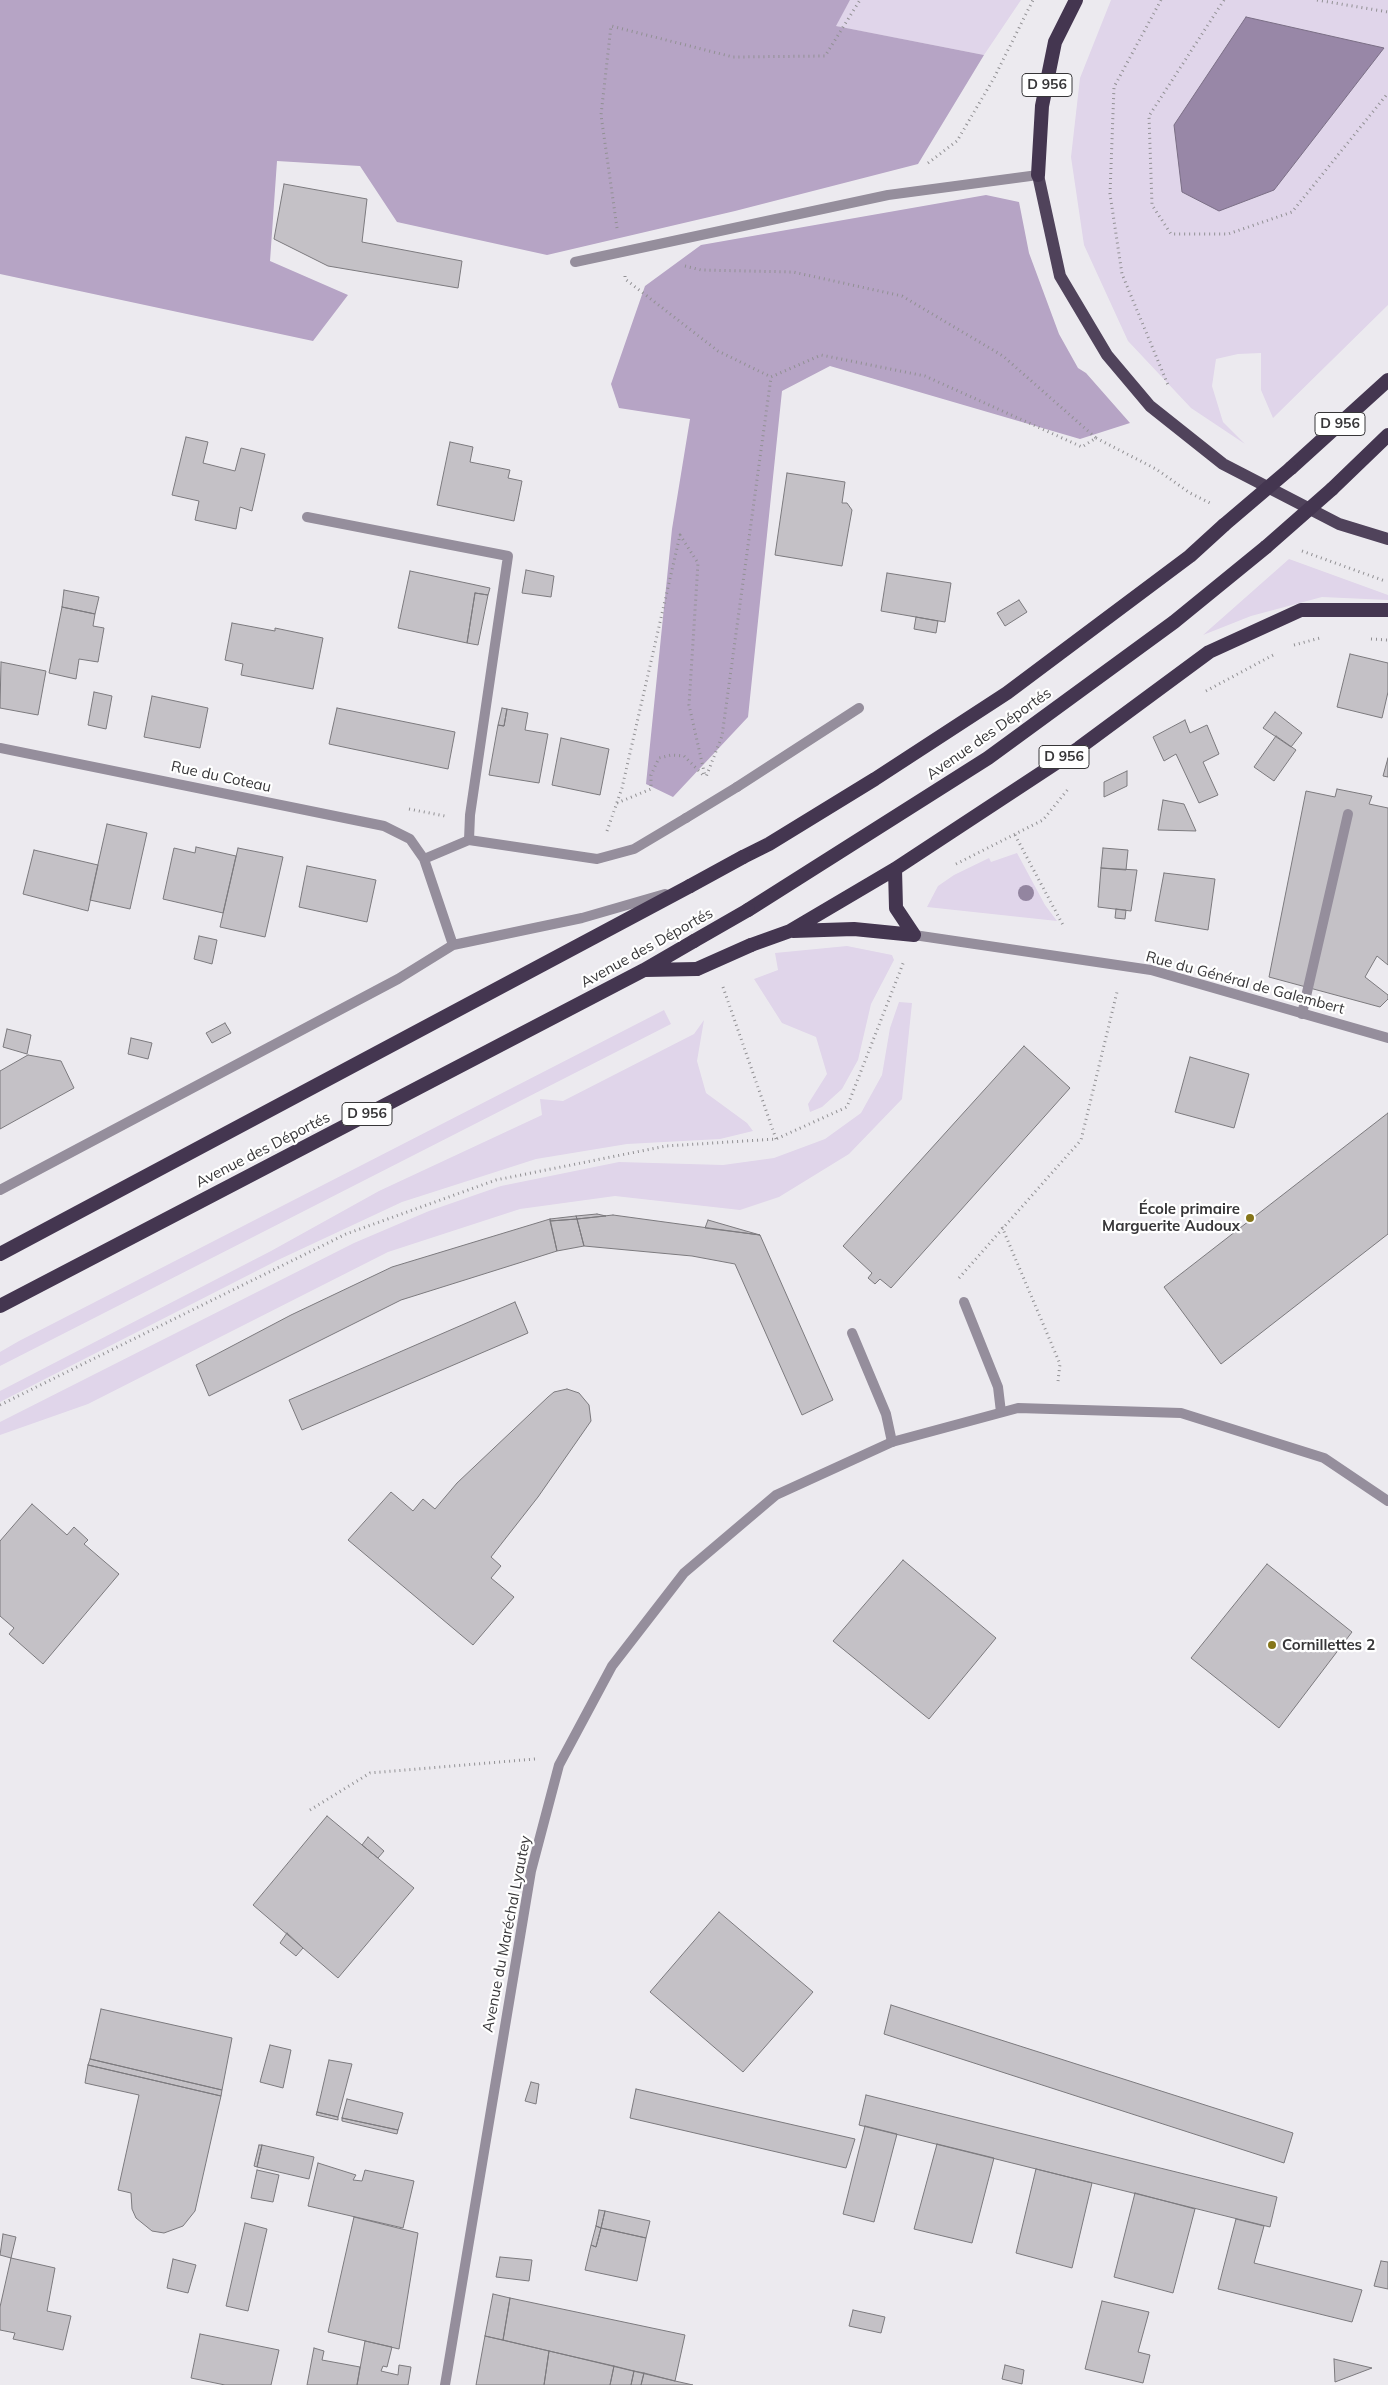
<!DOCTYPE html>
<html>
<head>
<meta charset="utf-8">
<style>
  body { margin:0 }
  canvas { display:block; background:#eceaef }
</style>
</head>
<body>
<canvas width="1388" height="2385"></canvas>
<script>
const context = document.querySelector('canvas').getContext('2d');
context.lineJoin = 'round';
function fillPath(path, color) { context.fillStyle = color; context.fill(path, 'evenodd'); }
const shape = rows => new Path2D(rows.map(r => 'M' + r).join(''));
function trace(path, color, width, dash) { context.strokeStyle = color; context.lineWidth = width; context.lineCap = dash ? 'butt' : 'round'; context.setLineDash(dash || []); context.stroke(path); }
function write(font, color, halo, rows, align = 'center') {
  context.font = font + ' Mulish,sans-serif'; context.lineWidth = 4.5; context.setLineDash([]); context.textBaseline = 'middle'; context.strokeStyle = halo; context.fillStyle = color; for (const [text, x, y, turn = 0] of rows) {
    context.save(); context.translate(x, y); context.rotate((+turn || 0) * Math.PI / 180); context.textAlign = isNaN(turn) ? turn : align; if (halo) context.strokeText(text, 0, 0); context.fillText(text, 0, 0); context.restore();
  }
}
fillPath(shape([
  [850,0,1021,0,984,55,835,26],
  [1111,0,1388,0,1388,305,1273,418,1261,390,1261,353,1238,354,1216,359,1212,386,1223,422,1245,444,1191,408,1128,341,1084,245,1071,157,1080,78],
  [1289,559,1388,595,1388,600,1322,597,1251,616,1203,635],
  [1017,853,1045,905,1057,921,927,907,938,886,954,875,989,858,991,862],
  [847,946,892,955,894,960,871,1004,858,1060,842,1089,822,1107,810,1112,808,1104,827,1074,816,1037,782,1023,754,979,778,970,775,953],
  [899,1002,912,1003,902,1099,849,1154,779,1197,740,1210,615,1196,520,1209,388,1252,88,1404,0,1435,0,1422,354,1243,429,1211,501,1186,619,1162,723,1165,774,1158,825,1139,861,1113,882,1075,890,1028],
  [664,1010,671,1024,0,1366,0,1352,19,1341],
  [704,1020,697,1061,706,1093,747,1123,753,1131,720,1139,627,1144,536,1159,402,1202,278,1260,0,1402,0,1391,271,1251,379,1191,542,1115,540,1099,563,1101,694,1034]
]), '#e0d5ea');
fillPath(shape([
  [0,0,850,0,836,26,984,55,918,164,735,211,547,255,397,222,360,166,277,161,270,261,348,295,313,341,0,274],
  [986,195,1019,202,1029,253,1059,334,1078,368,1086,373,1130,423,1080,439,830,366,782,391,748,717,673,797,646,784,672,529,690,419,619,408,611,384,645,286,701,245]
]), '#b6a4c5');
const water = shape([
  [1246,17,1384,48,1274,190,1219,211,1182,192,1174,125,1246,17]
]);
fillPath(water, '#9887a7');
trace(water, '#7b6f86', 1);
const building = shape([
  [284,184,367,199,362,242,462,261,458,288,328,266,274,239,284,184],
  [186,437,208,442,203,463,235,471,241,448,265,454,252,511,240,507,236,529,195,520,199,501,172,495,186,437],
  [450,442,473,447,470,462,510,470,508,478,522,481,514,521,437,505,450,442],
  [787,473,845,482,842,503,847,503,852,510,842,566,775,555,787,473],
  [526,570,554,576,551,597,522,593,526,570],
  [410,571,490,588,488,595,475,593,467,643,398,628,410,571],
  [887,573,951,583,945,622,881,611,887,573],
  [64,590,99,597,95,614,62,607,64,590],
  [475,593,488,595,478,645,467,643,475,593],
  [1019,600,1027,612,1005,626,997,613,1019,600],
  [62,607,95,614,93,626,104,628,98,662,79,659,76,679,49,673,62,607],
  [916,617,938,621,936,633,914,629,916,617],
  [232,623,275,631,275,628,323,638,313,689,241,675,243,664,225,660,232,623],
  [1350,654,1388,663,1388,692,1382,718,1337,707,1350,654],
  [1,662,46,671,38,715,0,708,1,662],
  [94,692,112,696,106,729,88,725,94,692],
  [152,696,208,708,200,748,144,737,152,696],
  [337,708,455,732,448,769,329,744,337,708],
  [502,708,507,709,504,726,498,725,502,708],
  [507,709,528,713,525,730,548,734,539,783,489,775,498,725,504,726,507,709],
  [1275,712,1302,733,1291,747,1263,728,1275,712],
  [1185,720,1190,733,1207,725,1219,754,1203,762,1218,795,1199,803,1176,754,1164,761,1153,737,1185,720],
  [1276,736,1296,750,1274,781,1254,767,1276,736],
  [561,738,609,749,600,795,552,785,561,738],
  [1388,758,1388,777,1383,776,1388,758],
  [1127,771,1127,786,1104,797,1104,782,1127,771],
  [1337,789,1372,796,1369,804,1388,808,1388,965,1377,956,1365,977,1388,995,1388,999,1380,1007,1269,977,1306,791,1335,797,1337,789],
  [1163,800,1184,804,1196,831,1158,830,1163,800],
  [107,824,147,833,130,909,90,900,107,824],
  [196,847,236,856,223,913,163,899,174,848,195,853,196,847],
  [238,848,283,857,265,937,220,927,238,848],
  [1103,848,1128,850,1126,870,1101,868,1103,848],
  [34,850,98,865,88,911,23,894,34,850],
  [307,866,376,880,367,922,299,907,307,866],
  [1101,868,1137,870,1131,911,1098,907,1101,868],
  [1164,873,1215,879,1208,930,1155,921,1164,873],
  [1116,909,1126,910,1125,919,1115,918,1116,909],
  [199,936,217,940,212,964,194,959,199,936],
  [225,1023,231,1033,212,1043,206,1033,225,1023],
  [7,1029,31,1035,27,1054,3,1047,7,1029],
  [131,1038,152,1043,148,1059,128,1054,131,1038],
  [1024,1046,1070,1088,891,1288,880,1279,875,1284,868,1278,872,1273,843,1246,1024,1046],
  [28,1055,61,1061,74,1088,0,1129,0,1071,28,1055],
  [1190,1057,1249,1074,1234,1128,1175,1112,1190,1057],
  [1388,1113,1388,1234,1221,1364,1164,1287,1388,1113],
  [597,1214,606,1216,577,1219,576,1216,597,1214],
  [613,1215,760,1235,833,1400,802,1415,735,1264,692,1256,584,1246,577,1219,613,1215],
  [576,1216,577,1219,550,1221,550,1219,576,1216],
  [550,1219,557,1251,401,1300,209,1396,196,1365,291,1315,392,1267,550,1219],
  [577,1219,584,1246,557,1251,550,1221,577,1219],
  [708,1220,746,1231,760,1235,705,1228,708,1220],
  [515,1302,528,1333,302,1430,289,1400,515,1302],
  [567,1389,579,1393,589,1405,591,1421,538,1497,491,1557,501,1566,491,1578,514,1597,473,1645,348,1540,391,1492,413,1511,423,1499,435,1509,457,1483,548,1397,554,1392,567,1389],
  [32,1504,67,1535,74,1527,88,1540,84,1544,119,1574,43,1664,9,1634,14,1628,0,1616,0,1541,32,1504],
  [903,1560,996,1638,929,1719,833,1641,903,1560],
  [1267,1564,1352,1632,1279,1728,1191,1658,1267,1564],
  [327,1816,414,1888,338,1978,253,1905,327,1816],
  [368,1837,384,1851,378,1858,362,1845,368,1837],
  [719,1912,813,1992,743,2072,650,1992,719,1912],
  [287,1933,303,1948,296,1956,280,1943,287,1933],
  [891,2005,1293,2133,1284,2163,884,2034,891,2005],
  [101,2009,232,2038,222,2090,90,2059,101,2009],
  [270,2045,291,2050,283,2088,260,2082,270,2045],
  [90,2059,222,2090,221,2096,88,2065,90,2059],
  [329,2060,352,2064,338,2117,317,2112,329,2060],
  [88,2065,221,2096,195,2211,183,2226,164,2233,152,2231,136,2218,132,2209,131,2193,118,2190,139,2095,85,2083,88,2065],
  [531,2082,539,2084,536,2104,525,2101,531,2082],
  [636,2089,855,2139,846,2168,630,2118,636,2089],
  [866,2095,1277,2197,1270,2227,859,2125,866,2095],
  [347,2099,403,2113,398,2130,342,2118,347,2099],
  [317,2112,338,2117,338,2120,316,2115,317,2112],
  [342,2118,398,2130,397,2134,342,2121,342,2118],
  [865,2126,897,2134,874,2222,843,2214,865,2126],
  [937,2144,994,2158,972,2243,914,2229,937,2144],
  [259,2145,262,2145,257,2167,254,2166,259,2145],
  [262,2145,314,2157,309,2179,257,2167,262,2145],
  [318,2163,356,2175,353,2180,362,2181,365,2170,414,2181,403,2228,308,2206,318,2163],
  [1036,2169,1092,2183,1072,2268,1016,2253,1036,2169],
  [257,2170,279,2175,273,2202,251,2198,257,2170],
  [1135,2193,1195,2209,1173,2293,1114,2277,1135,2193],
  [599,2210,605,2211,601,2228,596,2226,599,2210],
  [605,2211,650,2221,646,2238,601,2228,605,2211],
  [354,2217,418,2233,399,2349,328,2332,354,2217],
  [1236,2219,1264,2226,1254,2263,1362,2290,1352,2322,1218,2289,1236,2219],
  [245,2223,267,2229,248,2311,226,2306,245,2223],
  [596,2226,601,2228,596,2247,591,2245,596,2226],
  [601,2228,646,2238,637,2281,585,2270,591,2245,596,2247,601,2228],
  [3,2234,16,2237,11,2258,0,2255,3,2234],
  [500,2257,532,2260,529,2281,496,2277,500,2257],
  [11,2258,55,2268,47,2311,71,2316,63,2350,13,2339,15,2333,0,2330,0,2307,11,2258],
  [173,2259,196,2265,188,2293,167,2288,173,2259],
  [1381,2261,1388,2262,1388,2289,1374,2286,1381,2261],
  [493,2294,510,2298,503,2340,485,2336,493,2294],
  [510,2298,685,2335,675,2381,503,2340,510,2298],
  [1102,2301,1149,2312,1138,2352,1150,2355,1143,2383,1085,2369,1102,2301],
  [853,2310,885,2317,881,2333,849,2326,853,2310],
  [200,2334,279,2350,271,2385,225,2385,191,2378,200,2334],
  [485,2336,549,2351,544,2385,476,2385,485,2336],
  [365,2341,392,2347,387,2367,383,2366,381,2371,398,2375,399,2365,411,2367,408,2385,357,2385,365,2341],
  [314,2348,324,2351,322,2360,360,2367,357,2385,307,2385,314,2348],
  [549,2351,614,2366,610,2385,544,2385,549,2351],
  [1334,2359,1372,2368,1335,2382,1334,2359],
  [1005,2365,1024,2370,1022,2384,1002,2379,1005,2365],
  [614,2366,634,2371,631,2385,610,2385,614,2366],
  [634,2371,644,2373,641,2385,631,2385,634,2371],
  [644,2373,675,2381,693,2385,641,2385,644,2373]
]);
fillPath(building, '#c4c1c6');
trace(building, '#7c7a7e', 1);
trace(shape([
  [1161,0,1114,87,1110,194,1122,274,1168,385],
  [1224,0,1149,116,1152,205,1171,234,1228,234,1292,212,1388,93],
  [1317,0,1388,12],
  [928,163,957,141,994,78,1033,0],
  [617,228,601,115,611,26,733,57,825,56,860,0],
  [685,266,701,270,793,272,902,296,1003,356,1096,438,1082,447,925,376,821,355,771,377,722,736,706,777],
  [625,276,625,279,718,351,771,377],
  [1096,438,1156,469,1190,493,1210,503],
  [1302,551,1385,581],
  [1371,639,1388,640],
  [1294,645,1320,638],
  [1206,691,1275,654],
  [617,803,651,789,651,775,659,758,671,755,684,756,705,777],
  [409,809,445,816],
  [607,831,622,788,680,535,698,563,689,705,705,776],
  [1015,835,1064,927],
  [956,864,1043,820,1069,788],
  [723,987,776,1139],
  [1002,1227,1060,1364,1058,1381],
  [959,1278,1081,1140,1117,992],
  [0,1405,346,1234,496,1180,666,1146,776,1139,847,1107,904,961],
  [310,1810,370,1773,535,1759]
]), '#919093', 3, [1, 4]);
trace(shape([
  [575,262,888,195,1038,175],
  [307,517,508,556,470,815,469,840],
  [1302,1014,1348,814],
  [964,1302,998,1387,1001,1412],
  [852,1333,886,1414,892,1442]
]), '#958e9c', 10);
trace(shape([
  [0,748,384,826,410,839,424,859,453,945],
  [737,787,859,708],
  [424,859,469,840,597,859,634,849,686,818],
  [914,935,1151,970,1388,1038],
  [0,1190,398,979,453,945,582,918,665,894],
  [445,2385,531,1871,559,1765,612,1666,684,1573,776,1495,892,1442,1018,1408,1181,1413,1324,1458,1388,1501]
]), '#958e9c', 10);
trace(shape([
  [1038,175,1060,276,1107,355,1150,406,1223,464,1339,524,1388,539]
]), '#50435b', 12);
trace(shape([
  [1038,175,1042,106,1055,42,1076,0],
  [1291,468,1388,380],
  [1332,489,1388,435],
  [743,857,769,844,875,779,1007,693,1190,556,1224,525],
  [895,869,896,908,914,935],
  [748,910,988,758,1174,622,1266,547],
  [793,931,854,929,914,935],
  [751,945,790,931,895,869,1079,748,1209,652,1301,610,1388,610],
  [645,970,697,969],
  [0,1254,690,886],
  [0,1306,644,970,694,941]
]), '#443650', 14);
trace(shape([
  [686,818,737,787]
]), '#958e9c', 10);
trace(shape([
  [1224,525,1291,468],
  [1266,547,1332,489],
  [690,886,743,857],
  [694,941,748,910],
  [697,969,751,945]
]), '#443650', 14);
context.fillStyle = '#9385a0';
for (const [x, y] of [
  [1026,893]
]) { context.beginPath(); context.arc(x, y, 8, 0, 2 * Math.PI); context.fill(); }
for (const [x, y, r, color] of [
  [1250,1218,5,"#857519"],
  [1272,1645,5,"#857519"]
]) { const dot = new Path2D(); dot.arc(x, y, r, 0, 2 * Math.PI); context.fillStyle = color; context.fill(dot); trace(dot, '#fff', 2); }
for (const [x, y, w] of [
  [1047,85,50],
  [1340,424,50],
  [1064,757,50],
  [367,1114,50]
]) { const box = new Path2D(); box.roundRect(x - w / 2, y - 11.5, w, 23, 4); context.fillStyle = '#fff'; context.fill(box); trace(box, '#373638', 1); }
write('bold 14px', '#373638', null, [
  ["D 956",1047,85],
  ["D 956",1340,424],
  ["D 956",1064,757],
  ["D 956",367,1114]
]);
write('15px', '#373638', '#fff', [
  ["Avenue des Déportés",989,734,-35],
  ["Rue du Coteau",221,777,12],
  ["Avenue des Déportés",647,948,-29],
  ["Rue du Général de Galembert",1245,983,15],
  ["Avenue des Déportés",263,1150,-27],
  ["Avenue du Maréchal Lyautey",507,1934,-79]
]);
write('bold 15px', '#373638', '#fff', [
  ["École primaire",1240,1209],
  ["Marguerite Audoux",1240,1226],
  ["Cornillettes 2",1282,1645,"left"]
], 'right');
</script>
</body>
</html>
